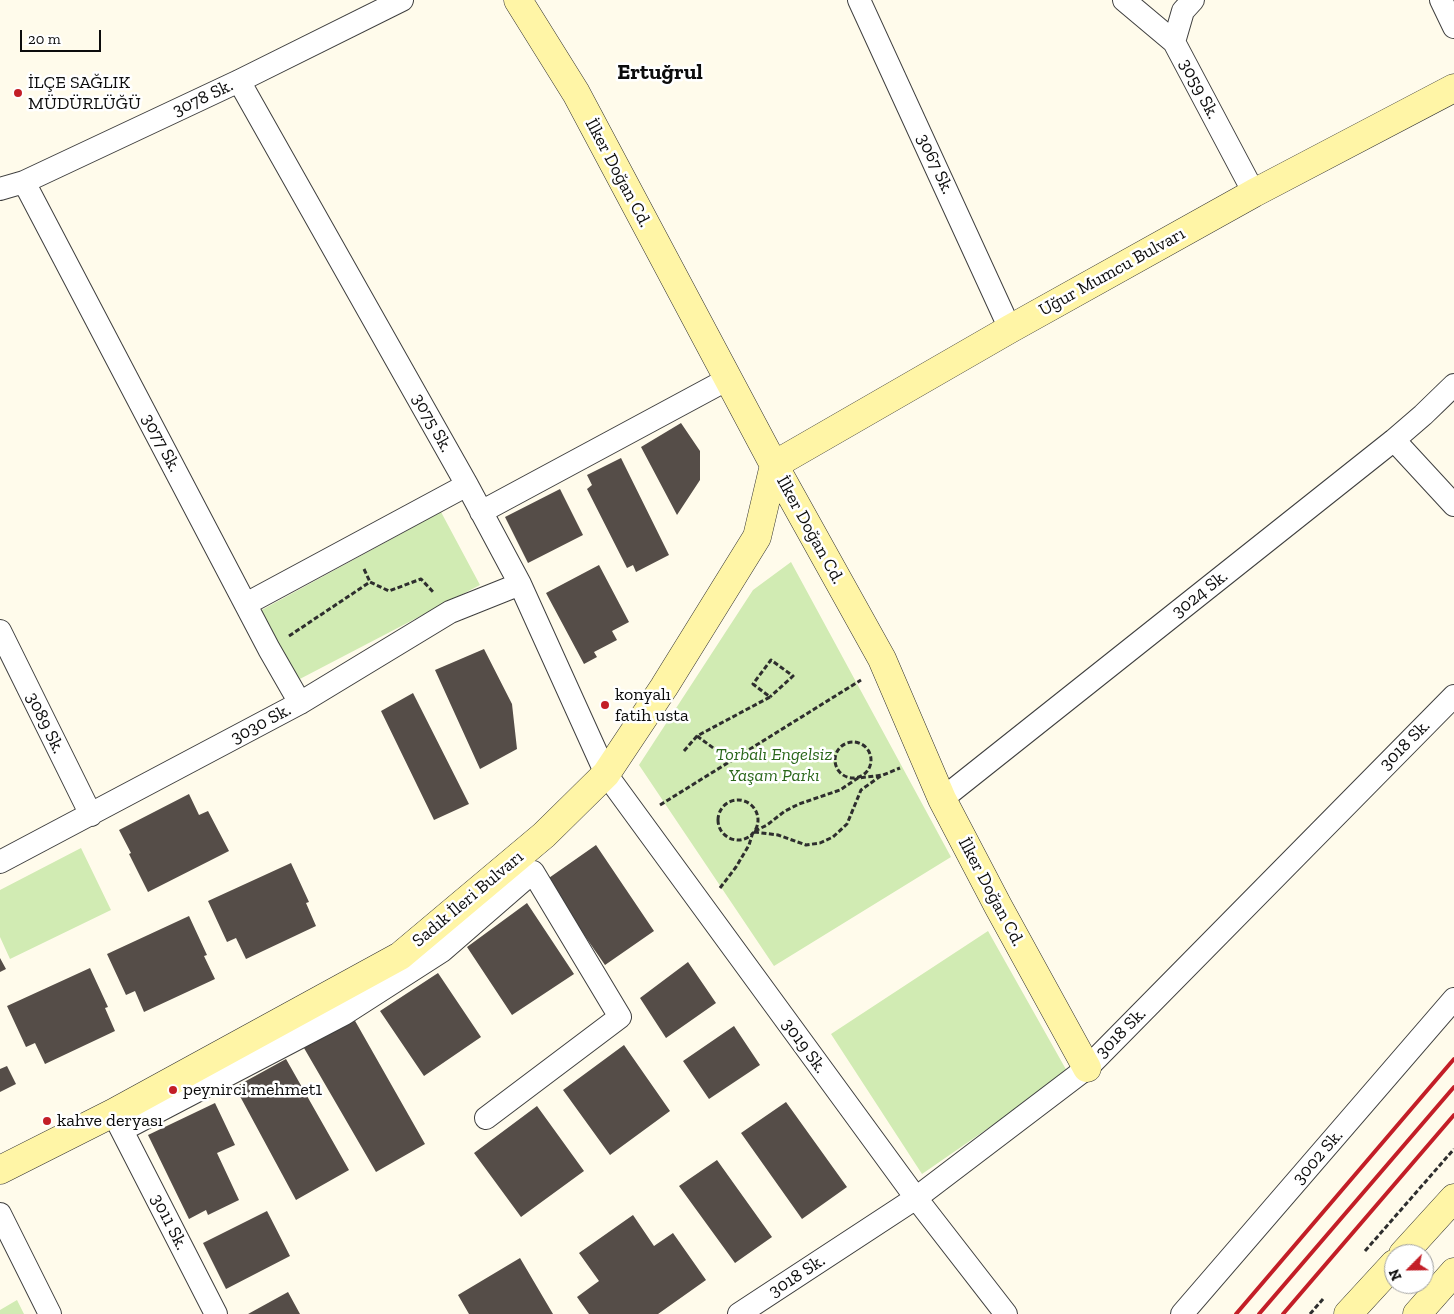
<!DOCTYPE html>
<html>
<head>
<meta charset="utf-8">
<style>
  body { margin:0 }
  #map { position:relative; width:1454px; height:1314px; overflow:hidden; background:#fffbeb; font-family:"Zilla Slab",serif }
  canvas { display:block }
  .north { position:absolute; left:1384px; top:1244px; width:50px; height:50px; box-sizing:border-box; background:#fff; border:1px solid #9e9e9e; border-radius:50%; rotate:247deg; font-size:14px; font-weight:700; line-height:20px; text-align:center; color:#0c0c0c }
  .north::after { content:''; display:block; margin:auto; width:18px; height:22px; background:#c31e27; clip-path:polygon(50% 0,100% 100%,50% 72%,0 100%) }
  .scale { position:absolute; left:20px; top:30px; width:81px; height:22px; box-sizing:border-box; border:2px solid #0c0c0c; border-top:0; padding-left:6px; font-size:15px; line-height:18px; white-space:nowrap; color:#0c0c0c; -webkit-text-stroke:4px #fff; paint-order:stroke }
</style>
</head>
<body>
<div id="map">
<canvas width="1454" height="1314"></canvas>
<div class="north">N</div>
<div class="scale">20 m</div>
</div>
<script>
const context = document.querySelector('canvas').getContext('2d');
context.lineJoin = 'round';
function fillPath(path, color) { context.fillStyle = color; context.fill(path, 'evenodd'); }
const shape = rows => new Path2D(rows.map(r => 'M' + r).join(''));
function trace(path, color, width, dash) { context.strokeStyle = color; context.lineWidth = width; context.lineCap = dash ? 'butt' : 'round'; context.setLineDash(dash || []); context.stroke(path); }
function write(font, color, halo, rows, align = 'center') {
  context.font = font + ' "Zilla Slab",serif'; context.lineWidth = 5; context.setLineDash([]); context.textBaseline = 'middle'; context.strokeStyle = halo; context.fillStyle = color; for (const [text, x, y, turn = 0] of rows) {
    context.save(); context.translate(x, y); context.rotate((+turn || 0) * Math.PI / 180); context.textAlign = isNaN(turn) ? turn : align; if (halo) context.strokeText(text, 0, 0); context.fillText(text, 0, 0); context.restore();
  }
}
fillPath(shape([
  [441,512,480,585,296,681,258,612],
  [791,562,951,857,774,966,639,765,753,590],
  [81,848,111,910,10,959,0,937,0,890],
  [988,931,1068,1073,922,1174,831,1034],
  [17,1300,24,1314,0,1314,0,1310]
]), '#d1ebb3');
fillPath(shape([
  [681,423,700,451,700,480,677,515,641,447],
  [621,458,669,555,636,572,633,565,627,568,587,489,592,485,587,475],
  [560,489,583,535,528,563,505,517],
  [599,565,629,622,612,631,617,640,594,652,597,657,584,664,546,593],
  [484,649,512,704,517,749,480,769,435,670],
  [413,693,469,804,434,820,381,711],
  [189,794,199,815,208,811,229,851,148,892,129,854,131,853,119,830],
  [596,845,654,931,605,965,546,880],
  [291,863,309,902,306,903,316,926,246,959,236,938,227,942,208,901],
  [527,903,574,974,512,1015,467,947],
  [189,916,207,955,204,956,215,979,144,1012,135,991,126,995,107,954],
  [0,958,6,969,0,972],
  [688,962,716,1003,666,1038,640,998],
  [90,968,108,1007,105,1008,115,1031,45,1064,35,1043,26,1047,7,1006],
  [438,973,481,1037,424,1076,380,1011],
  [354,1019,425,1144,376,1172,304,1048],
  [734,1026,760,1065,709,1099,683,1061],
  [624,1045,670,1111,610,1155,563,1090],
  [286,1059,349,1170,296,1200,235,1087],
  [7,1066,16,1084,0,1092,0,1069],
  [786,1102,847,1187,802,1219,741,1133],
  [215,1103,235,1145,217,1153,239,1200,208,1215,206,1210,189,1219,148,1135],
  [537,1106,584,1171,521,1217,474,1153],
  [717,1160,772,1237,735,1263,679,1186],
  [267,1211,290,1256,226,1289,203,1243],
  [633,1215,654,1246,673,1233,706,1280,658,1314,589,1314,577,1297,599,1281,579,1253],
  [520,1258,553,1314,469,1314,458,1295],
  [288,1292,300,1314,248,1314]
]), '#554d48');
const minor = shape([
  [859,0,1010,329],
  [1124,0,1174,42,1254,193],
  [1441,0,1454,27],
  [1174,42,1183,11,1193,0],
  [239,81,467,485,520,584,606,774,916,1198,1006,1314],
  [24,182,269,649,300,703],
  [0,189,24,182,239,81,402,0],
  [1394,440,1454,505],
  [481,512,728,379],
  [246,604,467,485],
  [0,631,91,815],
  [942,799,1394,440,1423,415,1454,385],
  [0,862,300,703,450,612,520,584],
  [115,1117,216,1314],
  [122,1130,344,1014,442,951,533,872,620,1017,486,1118],
  [0,1214,50,1314],
  [739,1314,916,1198,1087,1068,1454,696],
  [1182,1314,1454,999]
]);
const secondary = shape([
  [518,0,576,93,774,465,882,659,942,799,998,906,1087,1068],
  [774,465,1010,329,1254,193,1454,88],
  [0,1170,113,1113,400,956,544,835,606,774,664,687,757,537,774,465],
  [1403,1254,1454,1198],
  [1348,1314,1394,1264],
  [1417,1314,1454,1272]
]);
trace(minor, '#3f3f3f', 24);
trace(secondary, '#2e2e2e', 29);
trace(shape([
  [364,569,370,582],
  [289,636,370,582,389,591,421,579,434,593],
  [697,736,731,761],
  '835 760a18 18 0 1 1 36 0a18 18 0 1 1-36 0Z',
  [684,751,697,736,770,697,753,684,771,660,793,676,770,697],
  '718 820a20 20 0 1 1 40 0a20 20 0 1 1-40 0Z',
  [660,805,861,680],
  [754,832,778,835,806,845,820,843,833,837,847,824,861,790,882,775],
  [720,888,736,867,749,845,753,832,767,825,785,811,799,804,840,790,858,778,883,775,900,768],
  [1365,1251,1454,1149],
  [1310,1314,1323,1299]
]), '#2e2e2e', 3, [5, 2.5]);
trace(minor, '#fff', 22);
trace(secondary, '#fff5a6', 28);
trace(shape([
  [1236,1314,1454,1059],
  [1259,1314,1454,1087],
  [1283,1314,1454,1115]
]), '#c31e27', 4);
for (const [x, y, r, color] of [
  [18,93,5,"#c31e27"],
  [605,705,5,"#c31e27"],
  [173,1090,5,"#c31e27"],
  [47,1121,5,"#c31e27"]
]) { const dot = new Path2D(); dot.arc(x, y, r, 0, 2 * Math.PI); context.fillStyle = color; context.fill(dot); trace(dot, '#fff', 2); }
write('18px', '#0c0c0c', '#fff', [
  ["İLÇE SAĞLIK",28,83],
  ["MÜDÜRLÜĞÜ",28,104],
  ["konyalı",615,695],
  ["fatih usta",615,716],
  ["peynirci mehmet1",183,1090],
  ["kahve deryası",57,1121]
], 'left');
write('18px', '#0c0c0c', '#fff', [
  ["3059 Sk.",1199,89,62],
  ["3078 Sk.",203,98,-25],
  ["3067 Sk.",935,164,65],
  ["İlker Doğan Cd.",618,173,62],
  ["Uğur Mumcu Bulvarı",1112,272,-29],
  ["3075 Sk.",432,423,61],
  ["3077 Sk.",161,443,62],
  ["İlker Doğan Cd.",810,530,61],
  ["3024 Sk.",1200,594,-38],
  ["3089 Sk.",45,723,64],
  ["3030 Sk.",261,724,-28],
  ["3018 Sk.",1405,745,-45],
  ["İlker Doğan Cd.",991,892,62],
  ["Sadık İleri Bulvarı",468,899,-40],
  ["3018 Sk.",1121,1033,-45],
  ["3019 Sk.",804,1046,54],
  ["3002 Sk.",1318,1157,-49],
  ["3011 Sk.",169,1222,63],
  ["3018 Sk.",797,1276,-33]
]);
write('italic 18px', '#2a671a', '#fff', [
  ["Torbalı Engelsiz",774,755],
  ["Yaşam Parkı",774,776]
]);
write('bold 22px', '#0c0c0c', '#fff', [
  ["Ertuğrul",660,73]
]);
</script>
</body>
</html>
